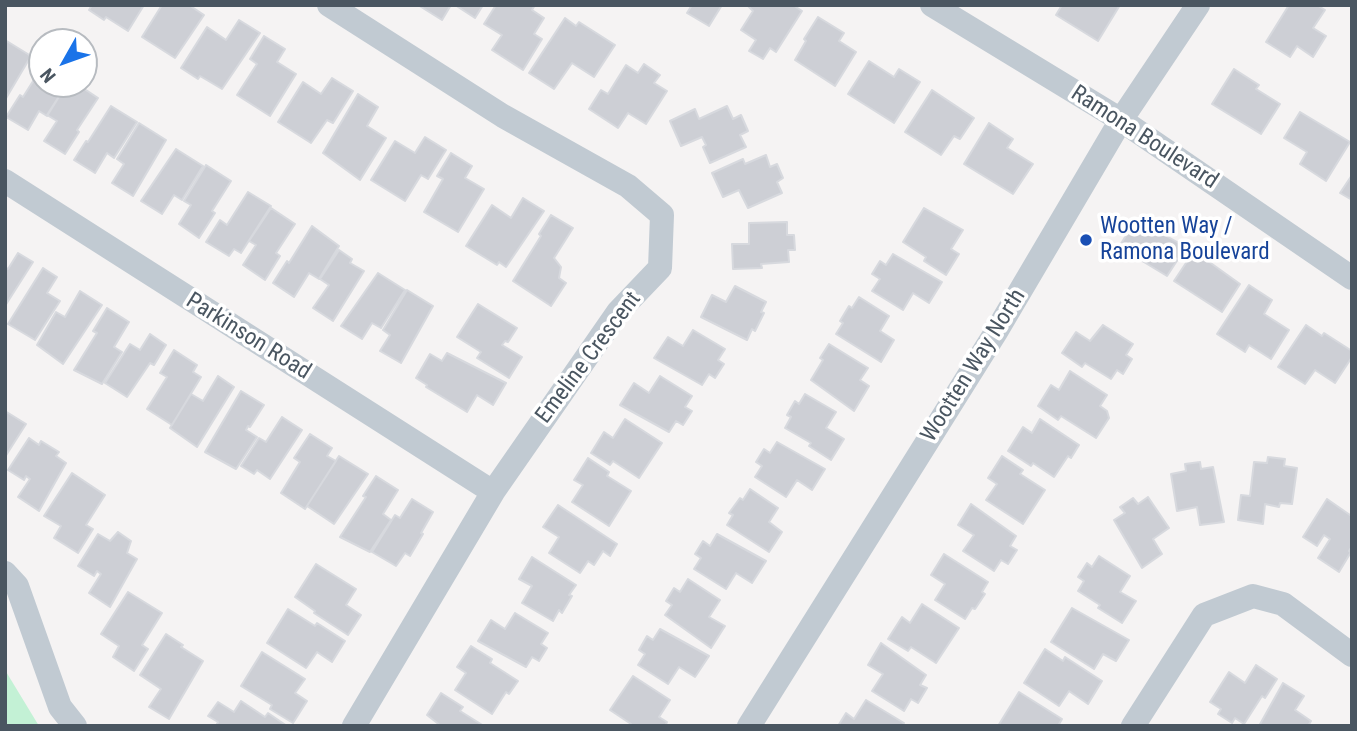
<!DOCTYPE html>
<html>
<head>
<meta charset="utf-8">
<style>
  body { margin:0 }
  #map { position:relative; width:1357px; height:731px; overflow:hidden; background:#f5f3f3; font-family:"Roboto Condensed",sans-serif }
  canvas { display:block }
  .frame { position:absolute; inset:0; border:7px solid #4a5661; pointer-events:none }
  .north { position:absolute; left:28px; top:28px; width:70px; height:70px; box-sizing:border-box; background:#fff; border:2px solid #b7bbc0; border-radius:50%; rotate:230deg; font-size:19px; font-weight:700; line-height:28px; text-align:center; color:#4a5661 }
  .north::after { content:''; display:block; margin:auto; width:24px; height:32px; background:#1a73e8; clip-path:polygon(50% 0,100% 100%,50% 72%,0 100%) }
</style>
</head>
<body>
<div id="map">
<canvas width="1357" height="731"></canvas>
<div class="frame"></div>
<div class="north">N</div>
</div>
<script>
const context = document.querySelector('canvas').getContext('2d');
context.lineJoin = 'round';
function fillPath(path, color) { context.fillStyle = color; context.fill(path, 'evenodd'); }
const shape = rows => new Path2D(rows.map(r => 'M' + r).join(''));
function trace(path, color, width, dash) { context.strokeStyle = color; context.lineWidth = width; context.lineCap = dash ? 'butt' : 'round'; context.setLineDash(dash || []); context.stroke(path); }
function write(font, color, halo, rows, align = 'center') {
  context.font = font + ' "Roboto Condensed",sans-serif'; context.lineWidth = 7; context.setLineDash([]); context.textBaseline = 'middle'; context.strokeStyle = halo; context.fillStyle = color; for (const [text, x, y, turn = 0] of rows) {
    context.save(); context.translate(x, y); context.rotate((+turn || 0) * Math.PI / 180); context.textAlign = isNaN(turn) ? turn : align; if (halo) context.strokeText(text, 0, 0); context.fillText(text, 0, 0); context.restore();
  }
}
fillPath(shape([
  [5,670,39,726,5,726]
]), '#c3f1d5');
const building = shape([
  [92,5,144,5,128,31,106,17,104,20,89,10,92,5],
  [162,5,189,5,204,15,175,58,142,37,162,5],
  [418,5,451,5,442,20,418,5],
  [455,5,483,5,475,18,455,5],
  [496,5,535,5,532,10,544,18,534,34,542,39,523,70,492,50,502,35,484,24,496,5],
  [692,5,722,5,709,26,687,13,692,5],
  [747,5,793,5,802,11,776,52,770,48,763,59,749,51,756,40,741,30,753,11,747,5],
  [1062,5,1120,5,1098,41,1056,15,1062,5],
  [1289,5,1317,5,1325,10,1313,28,1326,36,1313,57,1297,46,1290,57,1266,42,1289,5],
  [818,17,844,33,839,41,856,52,835,86,795,60,806,41,804,39,818,17],
  [565,18,576,26,579,22,615,45,594,77,572,63,554,89,529,73,565,18],
  [239,20,260,33,222,89,200,76,198,79,181,68,207,27,226,40,239,20],
  [264,36,285,49,277,62,296,74,270,116,237,95,257,64,250,59,264,36],
  [5,40,31,56,5,100,5,40],
  [869,61,894,77,899,69,920,82,894,123,848,94,869,61],
  [644,64,660,75,654,83,667,91,646,124,628,113,618,128,589,109,601,90,608,94,626,65,638,73,644,64],
  [42,67,42,84,67,84,47,116,39,111,28,130,6,117,20,95,23,97,42,67],
  [1234,69,1259,85,1256,89,1280,104,1261,134,1212,104,1234,69],
  [332,78,353,91,333,123,327,120,311,143,278,122,303,82,321,94,332,78],
  [67,84,77,84,98,98,77,130,79,132,65,154,44,141,57,121,47,115,67,84],
  [932,90,974,118,960,139,954,136,941,155,905,132,932,90],
  [358,94,378,107,367,126,386,138,360,180,323,153,358,94],
  [111,106,137,122,114,158,107,153,95,173,74,160,86,141,88,142,111,106],
  [727,106,733,119,741,115,748,131,740,135,746,147,710,163,703,147,706,145,702,137,681,146,670,121,695,109,699,119,727,106],
  [1300,112,1350,142,1326,181,1300,164,1307,152,1284,138,1300,112],
  [139,123,166,140,133,196,112,183,124,164,117,159,139,123],
  [989,123,1013,139,1007,148,1033,164,1013,194,964,164,989,123],
  [425,137,446,150,428,179,421,175,405,201,371,180,395,141,415,153,425,137],
  [176,149,203,166,182,200,174,195,162,214,141,201,176,149],
  [451,153,472,166,465,178,484,189,458,232,424,212,443,179,437,176,451,153],
  [766,155,770,167,777,164,783,178,777,182,782,193,748,208,739,190,723,197,712,173,743,159,745,164,766,155],
  [206,165,231,181,212,211,215,213,199,238,179,224,191,205,184,201,206,165],
  [1352,175,1352,200,1340,193,1352,175],
  [248,192,271,206,241,253,234,249,229,256,206,242,220,220,227,225,248,192],
  [523,198,544,211,506,267,499,262,497,265,466,246,492,205,511,218,523,198],
  [271,208,295,224,276,253,280,256,265,280,243,265,256,245,249,241,271,208],
  [924,208,963,230,951,249,959,254,946,275,924,261,926,257,903,242,924,208],
  [551,215,573,228,554,258,561,267,559,278,566,283,551,306,513,281,541,236,539,234,551,215],
  [1136,219,1186,247,1167,276,1119,247,1136,219],
  [787,222,787,235,794,235,795,250,788,250,789,262,761,264,762,268,733,269,732,244,749,244,749,223,787,222],
  [312,226,339,246,319,279,309,273,294,297,273,283,287,261,289,263,312,226],
  [339,250,352,259,350,263,364,271,333,321,313,308,329,285,320,279,339,250],
  [1194,251,1240,284,1222,312,1174,281,1194,251],
  [18,253,33,262,5,306,5,267,8,269,18,253],
  [893,254,942,282,929,303,913,293,903,310,872,291,880,279,872,274,880,261,886,265,893,254],
  [43,268,57,277,47,293,60,301,35,340,8,324,43,268],
  [378,273,405,290,381,328,372,323,362,339,341,326,378,273],
  [1249,285,1272,300,1264,314,1289,330,1271,359,1249,345,1245,352,1217,334,1249,285],
  [735,286,766,302,761,312,764,313,755,331,752,329,747,340,701,317,712,295,726,302,735,286],
  [407,290,433,306,401,363,380,351,390,335,383,330,407,290],
  [80,291,102,305,63,364,37,345,56,312,65,317,80,291],
  [859,297,889,316,880,331,894,340,881,362,836,334,843,323,840,321,849,306,852,308,859,297],
  [478,304,517,328,508,342,505,341,502,345,522,357,509,378,477,358,481,352,457,337,478,304],
  [107,308,129,322,114,347,122,352,102,384,74,370,97,333,93,331,107,308],
  [1103,325,1133,344,1126,355,1132,359,1123,374,1117,370,1111,379,1085,363,1082,367,1062,353,1076,332,1090,341,1103,325],
  [1306,325,1322,336,1324,333,1352,351,1352,357,1335,383,1315,370,1305,384,1278,367,1306,325],
  [693,330,725,349,718,360,724,364,715,378,709,374,702,385,654,358,668,337,683,346,693,330],
  [150,334,166,345,154,365,150,363,127,397,105,383,130,344,140,350,150,334],
  [829,344,868,368,860,380,869,386,854,411,811,380,823,360,820,358,829,344],
  [174,350,197,365,193,372,201,377,172,425,147,409,167,377,160,373,174,350],
  [447,353,506,383,493,405,477,395,467,412,426,387,427,385,416,378,430,354,442,361,447,353],
  [1070,371,1107,395,1100,406,1107,411,1109,418,1096,438,1061,416,1058,420,1038,406,1051,385,1059,390,1070,371],
  [218,376,234,387,197,447,170,428,191,394,203,401,218,376],
  [660,376,692,396,685,407,692,411,683,425,676,421,669,432,620,405,634,383,649,393,660,376],
  [241,391,264,405,250,427,248,426,246,430,257,437,236,469,205,452,241,391],
  [805,394,836,412,826,428,844,439,831,460,809,446,811,443,785,428,791,417,787,415,795,401,799,404,805,394],
  [5,411,26,424,5,457,5,411],
  [282,417,302,430,270,479,257,470,254,474,241,466,259,438,266,442,282,417],
  [625,419,662,443,639,478,613,461,610,465,591,453,604,432,613,438,625,419],
  [1040,419,1079,445,1071,458,1068,456,1054,477,1033,463,1031,466,1008,451,1023,427,1032,433,1040,419],
  [310,434,332,448,327,456,336,461,305,509,281,493,300,462,294,458,310,434],
  [29,438,39,445,41,441,59,452,56,456,66,463,39,511,18,497,30,479,26,476,24,480,8,470,29,438],
  [777,442,825,469,812,490,797,480,786,497,755,477,762,466,756,462,764,449,770,453,777,442],
  [339,456,368,474,334,524,307,506,339,456],
  [1002,456,1023,470,1020,474,1045,490,1023,524,986,500,997,484,988,478,1002,456],
  [1268,457,1285,459,1284,466,1297,468,1292,504,1280,503,1279,507,1265,504,1263,524,1238,520,1241,495,1250,496,1254,462,1267,463,1268,457],
  [588,458,609,472,607,476,631,491,609,526,572,502,583,485,574,480,588,458],
  [1200,462,1201,469,1213,467,1224,522,1200,525,1197,507,1177,511,1171,474,1186,471,1185,464,1200,462],
  [72,473,105,495,86,525,93,529,78,553,54,538,61,526,44,516,72,473],
  [376,476,398,490,383,514,391,520,370,552,340,537,366,497,363,496,376,476],
  [750,489,778,508,769,522,782,532,769,552,727,525,733,515,729,513,740,498,743,500,750,489],
  [1148,497,1169,528,1153,539,1162,554,1142,568,1114,520,1125,513,1120,507,1133,498,1138,504,1148,497],
  [412,499,433,512,421,533,423,534,410,556,405,553,396,566,372,552,395,515,400,518,412,499],
  [1327,499,1350,515,1352,512,1352,546,1349,551,1351,552,1339,572,1318,558,1330,539,1324,535,1317,546,1303,537,1327,499],
  [971,504,1016,536,1010,546,1017,550,1008,564,1001,560,994,571,963,551,974,535,958,525,971,504],
  [558,505,617,544,610,556,603,551,594,565,588,561,580,573,549,553,559,537,543,527,558,505],
  [118,532,131,541,127,553,137,559,110,607,89,593,101,574,97,571,94,576,78,566,98,534,110,541,118,532],
  [717,534,766,561,752,583,736,573,726,589,694,569,701,558,695,554,703,541,710,546,717,534],
  [944,554,988,582,982,592,985,594,975,609,972,608,965,619,935,600,945,584,931,575,944,554],
  [1099,556,1130,576,1120,592,1136,601,1122,623,1098,608,1100,605,1078,591,1084,581,1078,577,1087,563,1092,567,1099,556],
  [532,557,576,585,569,595,572,596,562,613,559,610,553,621,522,603,532,586,519,579,532,557],
  [316,564,356,589,346,605,361,615,348,635,314,613,315,611,295,597,316,564],
  [688,579,720,600,709,617,725,626,711,648,665,615,672,605,666,601,674,588,680,592,688,579],
  [128,592,162,613,142,645,148,649,134,671,113,657,119,646,101,634,128,592],
  [922,604,959,628,936,663,911,647,908,651,888,639,902,617,910,623,922,604],
  [1072,608,1129,640,1116,661,1103,654,1094,669,1051,642,1072,608],
  [288,609,315,626,317,623,345,641,332,662,317,652,306,668,267,643,288,609],
  [515,613,548,633,541,644,547,648,539,661,532,657,526,667,478,641,491,620,505,629,515,613],
  [660,629,709,656,695,677,679,667,668,684,638,665,645,654,639,650,647,636,653,640,660,629],
  [166,634,183,645,181,647,203,661,169,719,149,707,161,689,140,675,166,634],
  [881,643,926,675,920,685,927,688,918,703,911,699,904,711,872,691,883,674,868,665,881,643],
  [471,646,492,659,490,663,518,681,509,694,506,692,492,714,455,690,466,673,457,667,471,646],
  [1045,649,1063,661,1065,657,1102,681,1088,704,1069,691,1059,706,1024,683,1045,649],
  [262,652,305,679,295,693,307,701,293,723,270,709,272,705,241,686,262,652],
  [1256,665,1277,679,1265,698,1262,696,1244,724,1235,718,1232,723,1218,714,1221,709,1210,702,1229,672,1245,683,1256,665],
  [633,676,670,700,659,717,667,722,665,726,630,726,631,724,610,710,633,676],
  [1283,683,1304,696,1295,710,1311,721,1308,726,1259,726,1283,683],
  [1019,692,1062,719,1058,726,998,726,1019,692],
  [441,693,463,707,460,711,484,726,441,726,427,715,441,693],
  [866,700,904,723,902,726,838,726,846,713,854,719,866,700],
  [241,701,265,717,268,713,287,726,216,726,218,722,208,716,218,702,234,712,241,701]
]);
fillPath(building, '#cdcfd5');
trace(building, '#d7d9de', 2);
trace(shape([
  [329,5,503,116,628,186,662,215,660,268,618,312,493,492,354,726],
  [932,5,1121,120,1352,278],
  [5,181,493,492],
  [5,573,17,586,60,707,75,726],
  [749,726,996,332,1121,120,1198,5],
  [1133,726,1204,615,1253,596,1283,604,1352,655]
]), '#c1cad2', 24);
for (const [x, y, r, color] of [
  [1086,240,7,"#1a4fb4"]
]) { const dot = new Path2D(); dot.arc(x, y, r, 0, 2 * Math.PI); context.fillStyle = color; context.fill(dot); trace(dot, '#fff', 2.5); }
write('23px', '#4a5661', '#fff', [
  ["Ramona Boulevard",1144,138,33],
  ["Parkinson Road",248,337,32],
  ["Emeline Crescent",589,358,-53],
  ["Wootten Way North",974,366,-58]
]);
write('23px', '#164399', '#fff', [
  ["Wootten Way /",1100,227],
  ["Ramona Boulevard",1100,253]
], 'left');
</script>
</body>
</html>
